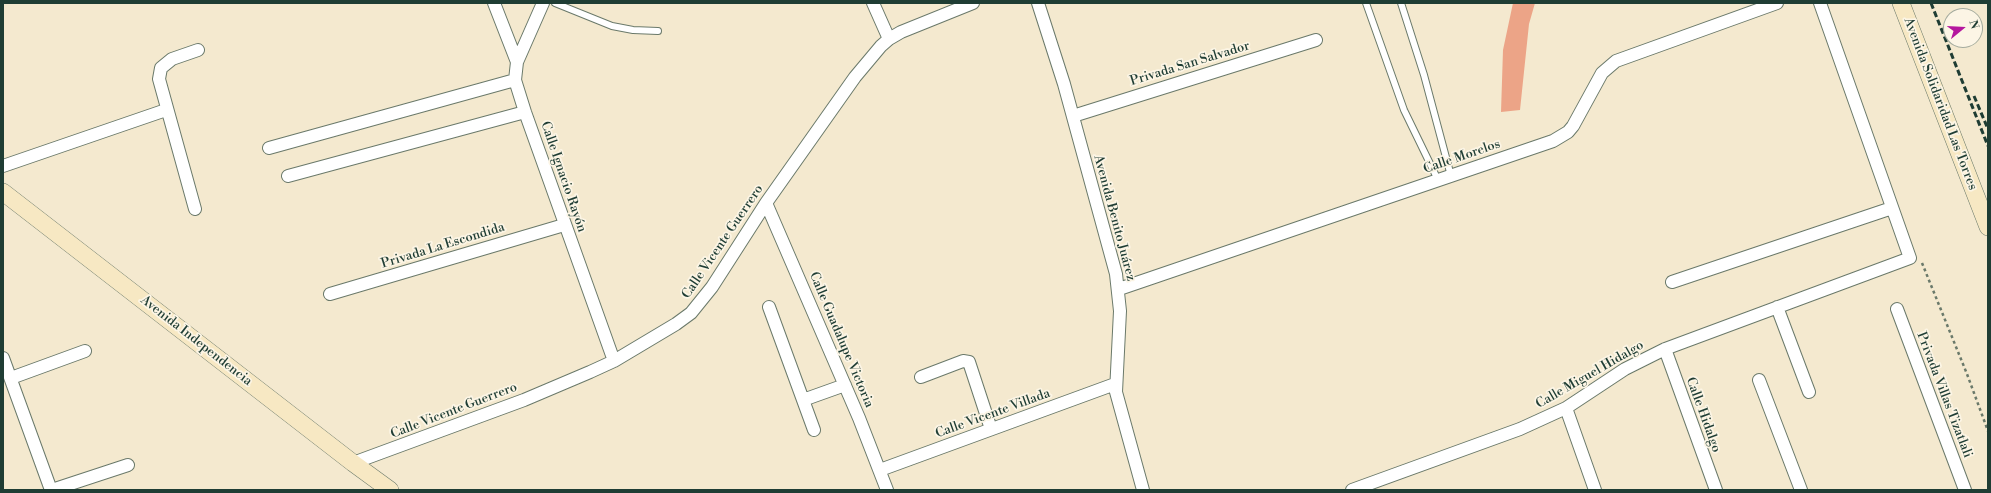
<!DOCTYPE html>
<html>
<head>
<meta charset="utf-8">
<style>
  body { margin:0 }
  #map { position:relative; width:1991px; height:493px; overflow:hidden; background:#f4e9cf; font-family:"Libre Bodoni",serif }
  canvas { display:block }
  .frame { position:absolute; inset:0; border:4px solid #1f3d34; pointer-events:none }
  .north { position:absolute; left:1943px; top:8px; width:40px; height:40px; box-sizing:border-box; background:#fcf5e5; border:1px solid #a4ab9e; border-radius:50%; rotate:72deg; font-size:11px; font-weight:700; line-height:16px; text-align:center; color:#1f3d34 }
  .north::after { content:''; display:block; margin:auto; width:14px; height:18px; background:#b5179e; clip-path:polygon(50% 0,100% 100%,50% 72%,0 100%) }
</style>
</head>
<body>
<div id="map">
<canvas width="1991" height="493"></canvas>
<div class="frame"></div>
<div class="north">N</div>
</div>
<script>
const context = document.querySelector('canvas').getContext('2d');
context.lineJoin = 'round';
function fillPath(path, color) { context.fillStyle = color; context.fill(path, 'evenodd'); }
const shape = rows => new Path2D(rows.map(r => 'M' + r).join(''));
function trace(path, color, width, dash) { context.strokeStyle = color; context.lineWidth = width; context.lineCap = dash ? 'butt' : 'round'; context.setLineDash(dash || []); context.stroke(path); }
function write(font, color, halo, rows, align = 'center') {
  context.font = font + ' "Libre Bodoni",serif'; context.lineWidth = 3.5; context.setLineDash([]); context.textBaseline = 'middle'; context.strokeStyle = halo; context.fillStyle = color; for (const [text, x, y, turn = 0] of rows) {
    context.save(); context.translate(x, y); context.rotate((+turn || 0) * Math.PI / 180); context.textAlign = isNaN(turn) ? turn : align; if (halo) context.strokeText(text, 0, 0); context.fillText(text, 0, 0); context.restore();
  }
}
fillPath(shape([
  [1513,3,1535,3,1529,24,1520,110,1501,112,1503,50]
]), '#eca487');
const lane = shape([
  [555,3,612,26,633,30,658,31],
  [1366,3,1404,110,1438,180],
  [1401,3,1424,75,1451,176]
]);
const street = shape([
  [494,3,517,62],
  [543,3,517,62,515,80,525,112,614,361],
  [873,3,889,39],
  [1038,3,1064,84,1116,274,1120,311,1116,392,1143,490],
  [1073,116,1316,40],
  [269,148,515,80],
  [3,166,166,110],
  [288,176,525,112],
  [766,203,859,418,887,490],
  [195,209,159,79,161,68,172,59,198,50],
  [1672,282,1892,208],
  [1119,289,1553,141,1568,132,1573,126,1602,73,1616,61,1777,3],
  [330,294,564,225],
  [769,307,814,430],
  [1777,307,1809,392],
  [1897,309,1965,490],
  [1665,349,1716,490],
  [3,358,51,490],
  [921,377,963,361,969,362,991,429],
  [11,378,85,351],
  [1759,380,1801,490],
  [803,400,845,385],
  [1566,408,1595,490],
  [353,463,524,400,590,372,614,361,676,324,691,313,712,287,766,203,855,77,881,46,889,39,901,32,973,3],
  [880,470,1115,384],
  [52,490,128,465],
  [1352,490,1520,429,1566,408,1625,369,1665,349,1910,258,1820,3]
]);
const secondary = shape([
  [1901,3,1988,227],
  [3,192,353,463,390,490]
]);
trace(lane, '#6a796a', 8);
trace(street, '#6a796a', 14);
trace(secondary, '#6a796a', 18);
trace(shape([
  [1922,263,1967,374,1988,431]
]), '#6a796a', 2.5, [3, 3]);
trace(lane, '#fff', 6);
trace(street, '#fff', 12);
trace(secondary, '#f7e8c3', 17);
trace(shape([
  [1931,3,1988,146],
  [1974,96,1988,129]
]), '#1f3d34', 3, [6, 3]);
write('13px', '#1f3d34', '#fcf5e5', [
  ["Privada San Salvador",1190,64,-17],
  ["Avenida Solidaridad Las Torres",1940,104,69],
  ["Calle Morelos",1462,157,-19],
  ["Calle Ignacio Rayón",563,177,71],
  ["Avenida Benito Juárez",1114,218,75],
  ["Calle Vicente Guerrero",723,242,-56],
  ["Privada La Escondida",443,246,-17],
  ["Calle Guadalupe Victoria",841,340,67],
  ["Avenida Independencia",196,341,38],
  ["Calle Miguel Hidalgo",1590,375,-30],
  ["Privada Villas Tizatlali",1944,395,69],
  ["Calle Vicente Guerrero",454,411,-21],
  ["Calle Vicente Villada",993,414,-20],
  ["Calle Hidalgo",1703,415,70]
]);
</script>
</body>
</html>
